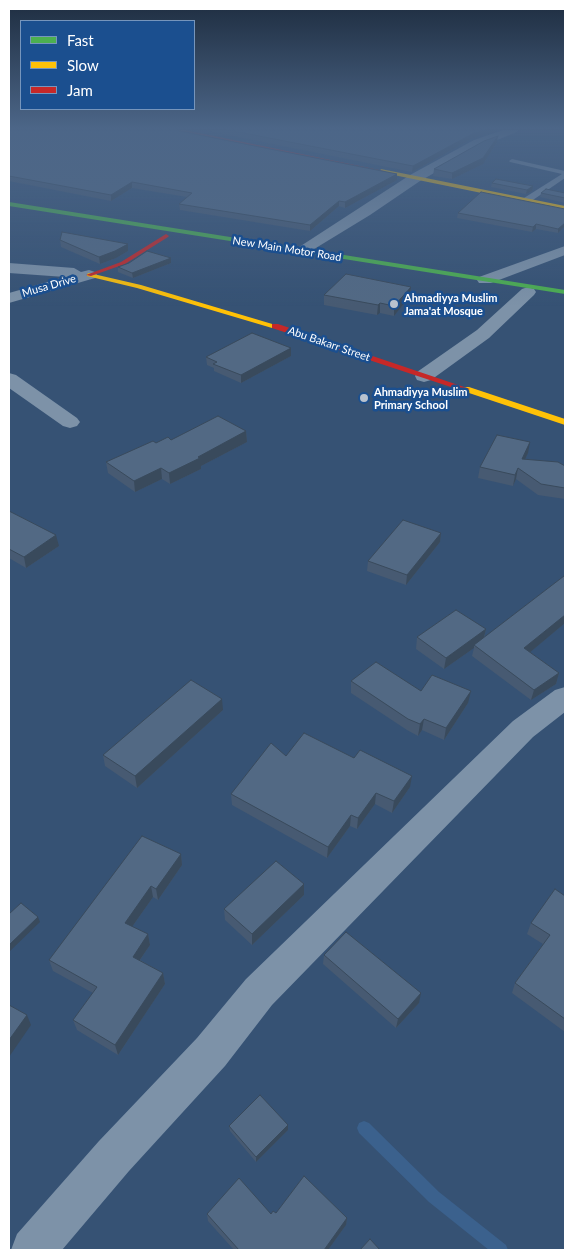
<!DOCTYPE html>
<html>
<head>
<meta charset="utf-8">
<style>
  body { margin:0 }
  #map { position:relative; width:574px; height:1259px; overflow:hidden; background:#365274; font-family:Lato,sans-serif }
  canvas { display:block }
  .frame { position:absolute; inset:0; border:10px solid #fff; pointer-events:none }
  .legend { position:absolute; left:20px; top:20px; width:175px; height:90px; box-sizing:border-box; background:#1b4f8f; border:1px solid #7695bc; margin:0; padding:6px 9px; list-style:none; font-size:15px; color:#fff }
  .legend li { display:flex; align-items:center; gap:10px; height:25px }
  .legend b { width:25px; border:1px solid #7695bc }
</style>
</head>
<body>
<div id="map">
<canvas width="574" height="1259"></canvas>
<div class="frame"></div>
<ul class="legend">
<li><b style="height:6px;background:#4caf50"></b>Fast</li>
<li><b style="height:6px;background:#ffc107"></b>Slow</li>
<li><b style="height:6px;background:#c62828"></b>Jam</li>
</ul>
</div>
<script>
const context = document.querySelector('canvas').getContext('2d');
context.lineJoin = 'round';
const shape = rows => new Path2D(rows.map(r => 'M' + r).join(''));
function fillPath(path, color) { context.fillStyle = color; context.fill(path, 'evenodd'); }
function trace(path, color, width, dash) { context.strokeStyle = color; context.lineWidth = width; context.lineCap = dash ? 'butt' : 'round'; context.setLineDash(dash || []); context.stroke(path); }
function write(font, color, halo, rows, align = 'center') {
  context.font = font + ' Lato,sans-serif'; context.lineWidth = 5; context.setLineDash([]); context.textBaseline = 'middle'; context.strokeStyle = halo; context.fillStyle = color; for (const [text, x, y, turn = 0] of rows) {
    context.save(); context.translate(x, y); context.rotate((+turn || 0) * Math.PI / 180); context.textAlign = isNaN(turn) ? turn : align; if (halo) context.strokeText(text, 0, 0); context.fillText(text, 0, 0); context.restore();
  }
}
fillPath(shape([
  [364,1121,369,1123,439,1192,506,1245,508,1250,489,1250,429,1202,359,1133,357,1128,359,1123,364,1121]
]), '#3b618d');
fillPath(shape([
  [512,159,565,171,565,178,530,202,524,202,524,198,562,174,510,162,509,161,512,159]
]), '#7d92a8');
fillPath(shape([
  [503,130,519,130,517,132,482,146,420,181,370,215,306,254,296,254,293,251,410,175,474,140,503,130],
  [565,246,565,255,491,283,479,283,477,280,479,277,565,246],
  [9,263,74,268,81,272,89,270,95,272,97,275,95,278,9,303,9,293,65,277,9,273,9,263],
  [528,287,534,289,536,292,534,295,489,338,431,380,424,382,417,380,415,376,417,372,477,330,522,289,528,287],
  [9,373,16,375,77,418,80,422,77,426,70,428,63,426,9,388,9,373],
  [565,687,565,712,533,737,272,1005,225,1066,129,1171,62,1250,11,1250,17,1234,99,1141,197,1038,246,979,513,721,555,690,565,687]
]), '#7d92a8');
fillPath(shape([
  [9,202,565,290,565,294,9,206,9,202]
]), '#4caf50');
fillPath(shape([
  [381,169,565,206,565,210,379,172,381,169],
  [89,273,141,285,279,326,272,328,137,288,87,276,87,274,89,273],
  [463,387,469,387,565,419,565,425,463,391,463,387]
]), '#ffc107');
fillPath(shape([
  [177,130,185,130,384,171,381,173,177,130],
  [166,234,169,236,168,237,125,264,91,276,86,275,121,262,166,234],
  [272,324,278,324,470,389,463,391,272,328,272,324]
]), '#c62828');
fillPath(shape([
  [9,130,178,131,397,174,397,180,345,208,339,206,310,231,180,210,179,204,187,197,132,188,111,201,9,181],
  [203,130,501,130,473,138,412,172],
  [497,142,483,164,452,179,433,176,434,169],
  [492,183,532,191,526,194,491,187],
  [541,193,565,193,565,203,540,197],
  [565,209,565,226,558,233,536,229,532,232,457,218,458,213],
  [60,240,128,251,116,258,100,264,61,247],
  [171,263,133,278,118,272,118,267],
  [411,287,410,296,394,316,380,313,377,315,324,305,324,295],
  [291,356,241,383,214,371,214,368,207,365,206,357],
  [246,431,247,442,201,466,201,469,170,484,162,479,135,492,108,473,106,462,156,443,171,440],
  [528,453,525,459,565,466,565,499,538,495,516,479,513,486,478,478,480,467],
  [9,511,59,546,26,568,9,558],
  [441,533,440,542,406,585,367,571,368,561],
  [565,576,565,623,530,652,559,673,556,684,531,700,472,656,474,648,444,669,416,649,417,637,486,629,484,638],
  [351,681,421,691,468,703,444,740,422,730,418,736,407,730,351,693],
  [223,710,137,788,105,766,103,755],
  [286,756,410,787,392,813,375,804,357,829,350,826,327,858,232,805,231,794],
  [181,854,182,865,158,900,153,897,132,927,148,934,150,945,140,960,163,973,165,984,118,1055,77,1030,73,1020,93,993,53,971,49,960],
  [304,884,304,895,252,945,225,920,224,909],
  [565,896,565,1032,512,993,515,983,543,944,527,934,531,923],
  [324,955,419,1003,396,1028,323,964],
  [229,1126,288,1130,256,1162,230,1131],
  [276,1213,347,1218,346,1225,328,1250,234,1250,208,1221,207,1214]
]), '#475a72');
fillPath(shape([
  [485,130,501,130,473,138,412,172,413,166,474,133],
  [498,136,497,142,483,164,452,179,452,173],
  [397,174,397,180,345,208,345,202],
  [132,182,132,188,111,201,111,195],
  [533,186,532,191,526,194,527,190],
  [339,201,339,206,310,231,310,225],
  [565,223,565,226,558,233,558,229],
  [536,224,536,229,532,232,533,227],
  [128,244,128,251,116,258,100,264,99,257],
  [171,258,171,263,133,278,132,273],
  [411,287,410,296,394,316,394,306],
  [380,303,380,313,377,315,378,305],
  [291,348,291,356,241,383,241,375],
  [246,431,247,442,201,466,201,469,170,484,169,473,198,457],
  [530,442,528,453,520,470,522,459],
  [161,468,162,479,135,492,134,481],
  [518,468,516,479,513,486,515,475],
  [441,533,440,542,406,585,407,575],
  [56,535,59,546,26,568,24,557],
  [565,615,565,623,522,659,524,648],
  [486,629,483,641,474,645,474,648,444,669,446,658],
  [559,673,556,684,531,700,534,690],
  [471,691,468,703,444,740,446,728],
  [222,699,223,710,137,788,135,776],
  [424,719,422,730,418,736,420,724],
  [412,776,410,787,392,813,394,801],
  [376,793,375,804,357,829,358,818],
  [351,815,350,826,327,858,328,847],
  [181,854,182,865,158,900,156,889],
  [304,884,304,895,252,945,252,934],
  [151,886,153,897,127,934,125,923],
  [38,917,40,922,9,952,9,945],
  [148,934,150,945,135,967,133,957],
  [163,973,165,984,118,1055,115,1045],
  [421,993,419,1003,396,1028,398,1019],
  [27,1015,31,1025,9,1057,9,1040],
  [288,1125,288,1130,256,1162,256,1157],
  [347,1218,346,1225,328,1250,324,1250]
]), '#394a5c');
const building = shape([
  [9,130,177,130,178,131,397,174,345,202,339,201,310,225,179,204,192,193,132,182,111,195,9,176,9,130],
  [228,130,485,130,474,133,413,166,228,130],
  [498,136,483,158,452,173,434,169,484,141,498,136],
  [496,179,533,186,527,190,492,183,496,179],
  [546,189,565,193,565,198,541,193,546,189],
  [481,192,565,209,565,223,558,229,536,224,533,227,458,213,481,192],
  [62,232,128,244,115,251,99,257,60,240,62,232],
  [147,251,171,258,132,273,118,267,129,263,147,251],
  [346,274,411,287,394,306,380,303,378,305,324,295,346,274],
  [252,333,291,348,241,375,213,364,217,362,206,357,252,333],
  [218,416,246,431,198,457,200,458,169,473,161,468,134,481,106,462,153,441,156,443,168,437,171,440,218,416],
  [497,435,530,442,522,459,558,462,565,466,565,488,541,484,518,468,515,475,480,467,497,435],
  [9,511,56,535,24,557,9,549,9,511],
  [403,520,441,533,407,575,368,561,403,520],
  [564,576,565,576,565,615,524,648,559,673,534,690,474,645,564,576],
  [456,610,486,629,446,658,417,637,456,610],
  [376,662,421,691,432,675,471,691,446,728,424,719,420,724,408,719,351,681,376,662],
  [191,680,222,699,135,776,103,755,191,680],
  [304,733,354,758,360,750,412,776,394,801,376,793,358,818,351,815,328,847,231,794,271,743,286,756,304,733],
  [142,836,181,854,156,889,151,886,125,923,148,934,133,957,163,973,115,1045,73,1020,97,987,49,960,142,836],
  [276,861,304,884,252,934,224,909,276,861],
  [555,889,565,896,565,1019,515,983,550,935,531,923,555,889],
  [21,903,38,917,9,945,9,914,21,903],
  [346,932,421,993,398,1019,324,955,346,932],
  [9,1005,27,1015,9,1040,9,1005],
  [260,1095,288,1125,256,1157,229,1126,260,1095],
  [304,1176,347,1218,324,1250,239,1250,207,1214,239,1178,271,1214,273,1211,276,1213,304,1176],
  [370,1239,380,1250,360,1250,370,1239]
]);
fillPath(building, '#526984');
trace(building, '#394a5c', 1);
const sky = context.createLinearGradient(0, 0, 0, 306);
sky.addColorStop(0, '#1e2d40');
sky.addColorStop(0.42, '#4c6688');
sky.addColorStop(1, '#4c668800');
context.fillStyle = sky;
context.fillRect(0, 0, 574, 306);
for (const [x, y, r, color] of [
  [394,304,5,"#b9c2ce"],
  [364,398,5,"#b9c2ce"]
]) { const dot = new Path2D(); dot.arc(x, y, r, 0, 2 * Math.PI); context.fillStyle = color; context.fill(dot); trace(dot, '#1b4f8f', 2); }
write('11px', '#fff', '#1b4f8f', [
  ["New Main Motor Road",287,249,9],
  ["Musa Drive",49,286,-16],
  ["Abu Bakarr Street",329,344,19]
]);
write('bold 11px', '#fff', '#1b4f8f', [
  ["Ahmadiyya Muslim",404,298],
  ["Jama'at Mosque",404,311],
  ["Ahmadiyya Muslim",374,392],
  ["Primary School",374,405]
], 'left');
</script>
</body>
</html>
